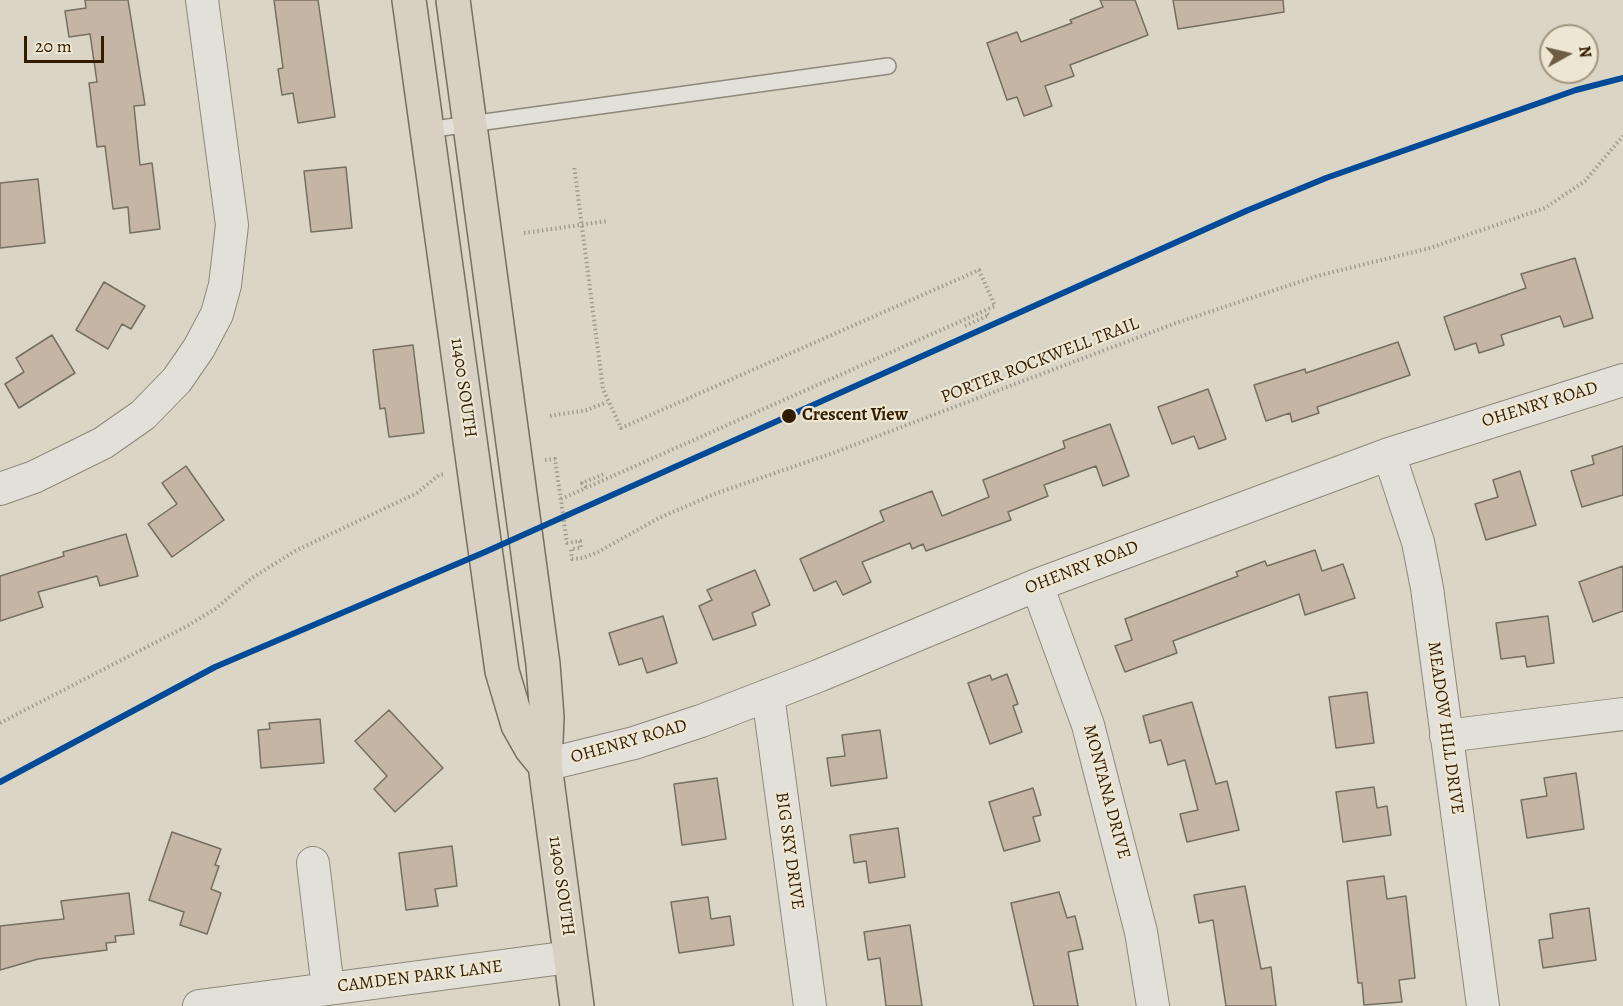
<!DOCTYPE html>
<html>
<head>
<meta charset="utf-8">
<style>
  body { margin:0 }
  #map { position:relative; width:1623px; height:1006px; overflow:hidden; background:#dad5c4; font-family:Alegreya,serif }
  canvas { display:block }
  .north { position:absolute; left:1539px; top:24px; width:60px; height:60px; box-sizing:border-box; background:#ece6d3; border:2px solid #a2967f; border-radius:50%; rotate:82deg; font-size:16px; font-weight:700; line-height:24px; text-align:center; color:#331d00 }
  .north::after { content:''; display:block; margin:auto; width:21px; height:27px; background:#6d5d45; clip-path:polygon(50% 0,100% 100%,50% 72%,0 100%) }
  .scale { position:absolute; left:24px; top:36px; width:80px; height:27px; box-sizing:border-box; border:3px solid #331d00; border-top:0; padding-left:8px; font-size:18px; line-height:21px; white-space:nowrap; color:#331d00; -webkit-text-stroke:4px #ece6d3; paint-order:stroke }
</style>
</head>
<body>
<div id="map">
<canvas width="1623" height="1006"></canvas>
<div class="north">N</div>
<div class="scale">20 m</div>
</div>
<script>
const context = document.querySelector('canvas').getContext('2d');
context.lineJoin = 'round';
function fillPath(path, color) { context.fillStyle = color; context.fill(path, 'evenodd'); }
const shape = rows => new Path2D(rows.map(r => 'M' + r).join(''));
function trace(path, color, width, dash) { context.strokeStyle = color; context.lineWidth = width; context.lineCap = dash ? 'butt' : 'round'; context.setLineDash(dash || []); context.stroke(path); }
function write(font, color, halo, rows, align = 'center') {
  context.font = font + ' Alegreya,serif'; context.lineWidth = 4.5; context.setLineDash([]); context.textBaseline = 'middle'; context.strokeStyle = halo; context.fillStyle = color; for (const [text, x, y, turn = 0] of rows) {
    context.save(); context.translate(x, y); context.rotate((+turn || 0) * Math.PI / 180); context.textAlign = isNaN(turn) ? turn : align; if (halo) context.strokeText(text, 0, 0); context.fillText(text, 0, 0); context.restore();
  }
}
const building = shape([
  [85,0,128,0,145,105,134,106,140,165,152,163,160,229,130,233,128,207,113,209,105,146,97,147,89,83,97,82,90,34,69,37,65,11,86,8,85,0],
  [274,0,318,0,335,117,298,123,293,93,282,95,278,69,283,68,274,0],
  [1100,0,1135,0,1148,35,1070,65,1074,76,1045,86,1052,106,1024,116,1017,97,1007,100,987,43,1017,32,1021,42,1072,23,1070,20,1103,7,1100,0],
  [1173,0,1283,0,1284,12,1178,29,1173,0],
  [346,167,352,228,311,232,304,171,346,167],
  [38,179,45,243,0,248,0,183,38,179],
  [1575,258,1593,318,1564,327,1560,316,1501,335,1504,345,1479,353,1476,343,1455,350,1444,317,1526,288,1521,274,1575,258],
  [104,282,145,306,131,329,122,324,108,349,76,330,104,282],
  [52,335,75,373,19,408,5,384,24,372,16,358,52,335],
  [1398,342,1410,375,1317,407,1319,413,1292,422,1290,413,1266,421,1254,385,1305,369,1306,373,1398,342],
  [413,345,424,433,389,437,385,408,380,409,373,350,413,345],
  [1208,389,1226,439,1199,449,1194,436,1172,444,1158,407,1208,389],
  [1110,424,1129,476,1103,486,1096,466,1044,485,1048,496,1008,512,1011,520,926,551,923,544,912,549,910,543,862,562,871,582,843,595,836,581,814,591,800,559,884,521,880,511,932,491,942,516,989,497,983,480,1065,448,1063,441,1110,424],
  [1623,446,1623,495,1582,507,1571,471,1594,464,1592,456,1623,446],
  [186,466,224,520,172,557,148,524,177,504,162,483,186,466],
  [1520,471,1536,525,1486,540,1475,504,1498,497,1493,480,1520,471],
  [126,534,138,576,100,586,97,576,38,592,43,607,0,621,0,576,64,556,63,552,126,534],
  [1315,550,1322,571,1343,564,1355,598,1305,615,1299,594,1173,641,1177,653,1125,672,1115,646,1132,640,1125,619,1238,576,1236,572,1265,561,1267,566,1315,550],
  [1623,566,1623,611,1593,622,1579,582,1623,566],
  [755,570,770,605,752,613,756,625,713,640,699,606,712,600,707,590,755,570],
  [663,616,677,663,647,673,642,658,619,665,609,633,663,616],
  [1548,616,1554,663,1527,667,1525,656,1501,659,1496,623,1548,616],
  [1007,674,1018,704,1013,706,1022,732,990,744,968,683,990,675,992,680,1007,674],
  [1367,692,1374,743,1336,748,1329,697,1367,692],
  [1192,702,1216,784,1227,781,1239,830,1187,842,1180,814,1198,810,1185,760,1168,765,1161,740,1150,743,1143,716,1192,702],
  [389,710,443,768,395,812,374,789,387,776,355,741,389,710],
  [320,719,324,763,261,768,258,730,270,729,269,723,320,719],
  [880,730,887,778,831,786,827,758,845,756,842,735,880,730],
  [1576,773,1584,829,1527,838,1521,800,1547,796,1544,778,1576,773],
  [717,778,726,839,682,845,674,784,717,778],
  [1374,787,1377,808,1387,806,1391,835,1343,842,1336,792,1374,787],
  [1033,788,1041,815,1033,817,1040,841,1004,851,989,802,1033,788],
  [898,828,905,877,869,883,866,861,854,863,850,835,898,828],
  [172,832,221,849,215,865,219,866,211,889,221,893,207,934,180,925,184,912,149,900,172,832],
  [452,846,457,886,435,889,438,906,406,910,399,853,452,846],
  [1384,876,1387,899,1406,896,1415,978,1399,980,1402,1002,1364,1005,1362,983,1358,983,1347,881,1384,876],
  [1245,886,1261,969,1271,967,1276,1006,1226,1006,1213,920,1199,923,1194,895,1245,886],
  [1059,892,1067,918,1075,916,1083,949,1068,952,1078,1006,1034,1006,1011,903,1059,892],
  [129,893,134,934,115,936,116,942,106,943,107,950,38,959,0,970,0,926,64,919,61,901,129,893],
  [708,897,711,919,730,916,734,945,679,953,671,902,708,897],
  [1589,908,1596,960,1543,968,1539,940,1553,938,1550,914,1589,908],
  [910,925,922,1006,886,1006,880,958,868,960,864,932,910,925]
]);
fillPath(building, '#c4b5a5');
trace(building, '#756f62', 1.5);
const lane = shape([
  [427,130,888,66]
]);
const street = shape([
  [1389,454,1418,542,1427,588,1483,1006],
  [0,489,34,477,103,443,143,415,177,380,199,348,217,314,225,285,232,225,202,0],
  [1037,585,1088,725,1141,932,1153,1006],
  [768,695,810,1006],
  [1446,736,1623,714],
  [545,765,634,743,701,721,818,676,1037,585,1389,454,1623,380],
  [313,863,328,989],
  [199,1006,570,957]
]);
const primary = shape([
  [409,0,502,671,518,725,531,748,545,765],
  [453,0,543,664,547,717,545,765,577,1006]
]);
trace(lane, '#8e887b', 18);
trace(street, '#8e887b', 34);
trace(primary, '#756f62', 36);
trace(shape([
  [524,233,607,221],
  [965,326,989,315,985,312],
  [550,416,587,410,607,402],
  [545,460,555,459,567,543,580,541,581,548,571,549,572,559,583,558,598,552,659,518,717,493,833,453,1176,323,1317,276,1430,248,1545,208,1585,181,1623,136],
  [586,487,582,483,604,474],
  [561,499,995,306,979,270,621,428,603,389,574,165],
  [0,723,189,625,215,609,252,578,295,551,417,493,439,475,445,474]
]), '#a19c93', 4, [1.5, 3]);
trace(lane, '#e2e0d8', 15);
trace(street, '#e2e0d8', 32);
trace(primary, '#d7d0c3', 33);
trace(shape([
  [0,782,215,667,485,552,1246,211,1326,178,1576,90,1623,78]
]), '#004a97', 6);
for (const [x, y, r, color] of [
  [789,416,8,"#331d00"]
]) { const dot = new Path2D(); dot.arc(x, y, r, 0, 2 * Math.PI); context.fillStyle = color; context.fill(dot); trace(dot, '#ece6d3', 2); }
write('18px', '#331d00', '#ece6d3', [
  ["PORTER ROCKWELL TRAIL",1040,361,-21],
  ["11400 SOUTH",463,388,82],
  ["OHENRY ROAD",1540,405,-17],
  ["OHENRY ROAD",1082,568,-21],
  ["MEADOW HILL DRIVE",1445,728,82],
  ["OHENRY ROAD",629,742,-16],
  ["MONTANA DRIVE",1106,792,75],
  ["BIG SKY DRIVE",789,851,82],
  ["11400 SOUTH",561,886,82],
  ["CAMDEN PARK LANE",420,977,-7]
]);
write('bold 18px', '#331d00', '#ece6d3', [
  ["Crescent View",802,416]
], 'left');
</script>
</body>
</html>
